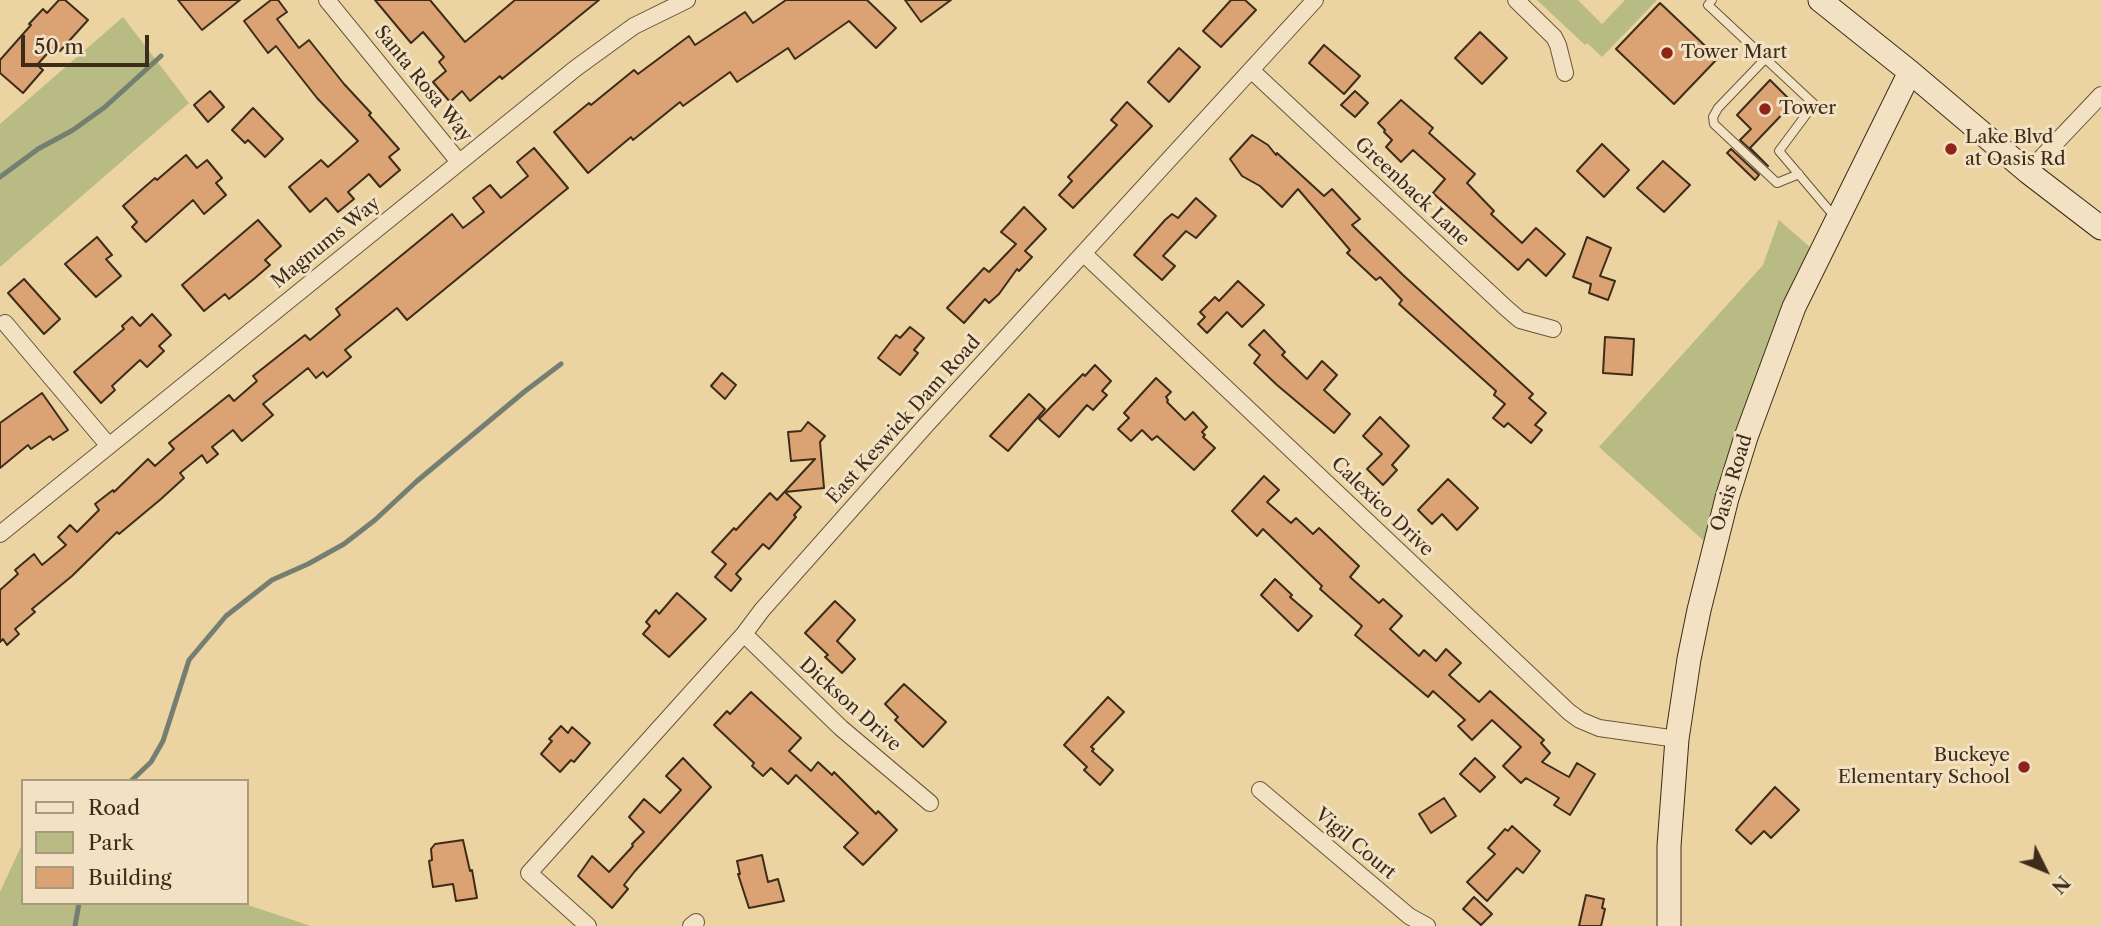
<!DOCTYPE html>
<html>
<head>
<meta charset="utf-8">
<style>
  body { margin:0 }
  #map { position:relative; width:2101px; height:926px; overflow:hidden; background:#ebd3a2; font-family:"Libre Caslon Text",serif }
  canvas { display:block }
  .legend { position:absolute; left:21px; top:779px; width:228px; height:126px; box-sizing:border-box; background:#f2e2c3; border:2px solid #aa997f; margin:0; padding:9px 12px; list-style:none; font-size:21px; color:#3d2c1a }
  .legend li { display:flex; align-items:center; gap:14px; height:35px }
  .legend b { width:35px; border:2px solid #aa997f }
  .north { position:absolute; left:2010px; top:835px; width:70px; height:70px; -webkit-text-stroke:5px #f2e2c3; paint-order:stroke; rotate:133deg; font-size:19px; font-weight:700; line-height:28px; text-align:center; color:#3d2c1a }
  .north::after { content:''; display:block; margin:auto; width:24px; height:32px; background:#3d2c1a; clip-path:polygon(50% 0,100% 100%,50% 72%,0 100%) }
  .scale { position:absolute; left:21px; top:35px; width:128px; height:32px; box-sizing:border-box; border:4px solid #3d2c1a; border-top:0; padding-left:9px; font-size:21px; line-height:24px; white-space:nowrap; color:#3d2c1a; -webkit-text-stroke:5px #f2e2c3; paint-order:stroke }
</style>
</head>
<body>
<div id="map">
<canvas width="2101" height="926"></canvas>
<ul class="legend">
<li><b style="height:9px;background:#f2e2c3"></b>Road</li>
<li><b style="height:19px;background:#b8bc84"></b>Park</li>
<li><b style="height:19px;background:#dba373"></b>Building</li>
</ul>
<div class="north">N</div>
<div class="scale">50 m</div>
</div>
<script>
const context = document.querySelector('canvas').getContext('2d');
context.lineJoin = 'round';
function fillPath(path, color) { context.fillStyle = color; context.fill(path, 'evenodd'); }
const shape = rows => new Path2D(rows.map(r => 'M' + r).join(''));
function trace(path, color, width, dash) { context.strokeStyle = color; context.lineWidth = width; context.lineCap = dash ? 'butt' : 'round'; context.setLineDash(dash || []); context.stroke(path); }
function write(font, color, halo, rows, align = 'center') {
  context.font = font + ' "Libre Caslon Text",serif'; context.lineWidth = 6; context.setLineDash([]); context.textBaseline = 'middle'; context.strokeStyle = halo; context.fillStyle = color; for (const [text, x, y, turn = 0] of rows) {
    context.save(); context.translate(x, y); context.rotate((+turn || 0) * Math.PI / 180); context.textAlign = isNaN(turn) ? turn : align; if (halo) context.strokeText(text, 0, 0); context.fillText(text, 0, 0); context.restore();
  }
}
fillPath(shape([
  [1537,0,1578,0,1602,24,1625,0,1657,0,1602,57,1587,43,1585,45],
  [123,17,189,103,0,267,0,124],
  [1779,220,1811,248,1729,458,1704,541,1599,447,1763,265],
  [23,842,23,903,242,903,311,926,0,926,0,892]
]), '#b8bc84');
trace(shape([
  [0,177,38,149,73,130,105,107,161,56],
  [131,781,151,762,163,741,189,660,226,616,272,580,308,564,344,544,375,520,417,481,524,392,561,364],
  [75,926,79,903]
]), '#747f72', 5);
const building = shape([
  [59,0,65,0,88,20,60,51,54,46,37,65,43,70,23,93,0,73,0,60,31,25,29,24,43,9,47,13,59,0],
  [178,0,240,0,202,30,178,0],
  [271,0,278,0,287,12,277,19,299,48,309,40,344,84,371,113,369,115,399,149,389,157,400,170,380,187,369,174,348,192,354,199,338,212,326,198,310,212,289,187,321,160,328,167,358,141,317,98,276,46,268,53,244,21,271,0],
  [375,0,430,0,465,42,515,0,599,0,502,79,500,76,470,101,462,91,450,102,433,82,446,71,439,62,444,57,423,32,411,43,375,0],
  [786,0,867,0,896,28,876,48,849,21,795,59,788,48,737,82,730,72,683,106,680,102,633,140,631,137,588,173,554,132,589,103,591,105,634,70,638,74,689,36,695,45,745,12,753,23,786,0],
  [905,0,951,0,921,22,905,0],
  [1231,0,1245,0,1256,10,1221,47,1203,31,1231,0],
  [1660,3,1718,58,1674,104,1616,49,1660,3],
  [1480,32,1507,58,1482,84,1455,58,1480,32],
  [1324,45,1360,76,1344,94,1309,63,1324,45],
  [1179,48,1200,67,1169,102,1148,82,1179,48],
  [1770,80,1793,103,1750,148,1768,166,1740,140,1751,129,1737,115,1770,80],
  [210,91,224,107,208,122,194,105,210,91],
  [1355,91,1368,103,1355,117,1341,105,1355,91],
  [1401,100,1433,128,1429,133,1475,174,1467,183,1494,211,1491,214,1522,243,1536,228,1565,254,1546,276,1528,259,1518,270,1433,193,1445,179,1413,150,1401,162,1386,147,1392,140,1384,132,1385,130,1378,123,1401,100],
  [1127,102,1152,126,1073,208,1059,195,1072,181,1068,177,1117,125,1111,120,1127,102],
  [253,108,283,139,265,157,248,140,245,143,232,130,253,108],
  [1252,135,1268,145,1276,155,1277,153,1324,196,1332,189,1360,219,1352,225,1403,275,1533,394,1529,398,1546,413,1535,425,1542,430,1531,443,1508,423,1504,427,1493,418,1505,404,1494,395,1496,391,1399,304,1402,300,1380,277,1376,280,1347,253,1350,250,1298,189,1282,207,1260,186,1242,176,1230,159,1252,135],
  [1602,144,1629,170,1604,197,1577,171,1602,144],
  [534,148,568,188,407,320,397,308,345,350,351,357,327,377,323,372,316,378,308,368,263,404,273,415,242,441,233,430,212,447,218,454,207,463,202,455,180,473,184,478,161,499,119,534,117,532,72,576,32,609,35,612,15,629,19,634,7,645,3,639,0,642,0,590,18,574,15,570,34,554,42,565,66,545,58,537,70,525,77,532,99,510,95,504,113,490,114,492,148,459,155,466,174,449,169,443,229,395,234,401,257,381,253,376,305,335,310,340,340,315,336,309,452,214,463,228,484,212,473,198,490,185,501,198,528,176,517,162,534,148],
  [1731,149,1759,175,1755,180,1727,153,1731,149],
  [186,155,197,168,207,160,222,178,216,183,226,195,204,214,193,200,146,242,132,227,137,222,123,206,155,178,157,180,186,155],
  [1663,161,1690,185,1664,212,1637,188,1663,161],
  [1196,198,1216,216,1196,238,1186,231,1163,256,1175,266,1162,280,1134,255,1165,220,1172,214,1178,218,1196,198],
  [1024,207,1046,229,1025,251,1032,257,1019,271,1017,269,999,294,989,303,985,299,964,323,947,308,984,268,989,272,1016,244,1001,232,1024,207],
  [258,220,281,246,265,260,270,265,255,278,229,299,225,294,204,311,182,285,258,220],
  [97,237,112,255,106,259,121,276,96,297,65,264,97,237],
  [1587,237,1611,248,1600,276,1615,281,1608,300,1589,293,1591,284,1573,277,1587,237],
  [24,279,60,319,44,334,8,293,24,279],
  [1238,281,1264,305,1242,327,1227,312,1207,333,1198,324,1205,317,1200,312,1215,297,1219,301,1238,281],
  [152,314,171,335,159,346,164,351,147,367,140,360,112,386,115,390,101,403,74,372,124,329,122,326,132,317,140,326,152,314],
  [910,327,924,338,914,350,918,353,900,375,878,358,896,335,900,338,910,327],
  [1264,330,1285,352,1282,355,1307,379,1322,361,1337,375,1324,390,1350,414,1334,433,1277,385,1254,363,1260,355,1249,345,1264,330],
  [1605,337,1634,339,1632,375,1603,373,1605,337],
  [1095,365,1111,381,1102,391,1107,395,1093,410,1087,405,1059,437,1039,419,1083,374,1085,376,1095,365],
  [722,373,736,385,725,399,711,386,722,373],
  [1156,378,1171,392,1166,397,1168,400,1167,402,1185,420,1193,412,1207,427,1202,432,1205,435,1203,437,1215,448,1194,470,1157,436,1152,440,1142,430,1131,441,1118,429,1129,418,1124,413,1156,378],
  [42,393,68,430,53,440,50,436,31,449,28,445,0,468,0,423,42,393],
  [1029,394,1045,409,1008,451,990,436,1029,394],
  [1380,417,1409,446,1392,465,1397,470,1383,485,1367,469,1382,454,1363,436,1380,417],
  [808,422,825,436,820,442,824,488,785,492,801,507,794,515,796,517,769,549,763,544,736,574,741,579,731,591,715,577,726,564,712,552,734,528,736,530,770,493,777,500,815,459,791,461,788,432,801,431,808,422],
  [1264,476,1279,490,1267,502,1291,523,1296,518,1313,534,1319,528,1359,566,1350,577,1379,603,1383,599,1402,616,1390,629,1419,656,1424,650,1436,661,1446,649,1461,663,1449,675,1479,702,1490,691,1544,740,1541,743,1550,753,1542,762,1569,777,1577,763,1595,774,1570,815,1554,805,1559,798,1526,778,1521,783,1503,766,1521,747,1492,720,1472,740,1458,726,1465,720,1433,691,1428,697,1355,635,1362,626,1320,589,1322,586,1263,529,1257,536,1232,511,1264,476],
  [1448,479,1478,508,1457,530,1442,514,1432,524,1418,510,1448,479],
  [1275,579,1292,595,1290,597,1312,616,1298,631,1261,595,1275,579],
  [677,593,706,619,669,657,643,634,650,626,646,622,656,610,659,614,677,593],
  [835,601,855,620,837,641,855,659,842,673,825,657,828,655,805,633,835,601],
  [904,684,946,722,923,747,895,720,898,717,885,704,904,684],
  [751,692,801,738,789,751,811,771,818,762,832,775,834,772,876,814,878,811,897,830,863,865,844,847,858,833,796,775,788,784,771,768,763,776,752,766,754,763,714,725,727,711,730,714,751,692],
  [1108,697,1124,712,1091,747,1094,749,1092,751,1113,770,1100,785,1084,770,1087,767,1064,745,1108,697],
  [561,726,568,733,572,727,590,743,574,762,571,760,560,772,541,754,552,741,549,739,561,726],
  [683,758,711,787,635,871,624,885,628,889,612,908,578,876,592,856,609,872,633,846,632,844,644,832,629,817,644,799,660,813,681,790,666,776,683,758],
  [1475,758,1495,777,1480,792,1460,774,1475,758],
  [1775,787,1799,810,1771,838,1764,831,1751,844,1736,830,1775,787],
  [1444,798,1456,816,1431,833,1419,814,1444,798],
  [1512,826,1540,851,1523,873,1517,868,1487,901,1467,882,1495,854,1488,848,1505,829,1508,831,1512,826],
  [463,840,470,871,472,870,477,898,456,901,453,884,433,887,429,861,432,860,431,849,435,844,463,840],
  [762,855,768,882,778,879,784,901,749,908,738,874,740,874,737,861,762,855],
  [1586,895,1604,899,1602,908,1605,909,1601,926,1579,926,1586,895],
  [1474,897,1492,914,1481,925,1463,909,1474,897]
]);
fillPath(building, '#dba373');
trace(building, '#3d2c1a', 2);
const service = shape([
  [1712,0,1708,5,1814,104,1779,151,1834,216],
  [1766,58,1718,108,1713,117,1714,124,1777,183,1799,174]
]);
const minor = shape([
  [327,0,459,162],
  [1516,0,1554,37,1558,45,1565,73],
  [1251,70,1506,308,1520,320,1553,329],
  [2028,172,2101,95],
  [1084,254,1569,712,1580,720,1599,728,1677,739],
  [5,323,109,446],
  [0,534,576,68,634,26,687,0],
  [744,634,841,728,930,803],
  [1260,790,1409,916,1427,926],
  [588,926,529,873,744,634,762,610,927,424,1315,0],
  [691,926,696,922]
]);
const secondary = shape([
  [1820,0,1910,72,2028,172,2101,228],
  [1669,926,1669,846,1677,739,1689,659,1699,610,1727,498,1746,437,1794,307,1910,72]
]);
trace(service, '#68563c', 10);
trace(minor, '#68563c', 18);
trace(secondary, '#3d2c1a', 25);
trace(service, '#f2e2c3', 8);
trace(minor, '#f2e2c3', 16);
trace(secondary, '#f2e2c3', 23);
for (const [x, y, r, color] of [
  [1667,53,7,"#8f2418"],
  [1765,109,7,"#8f2418"],
  [1951,149,7,"#8f2418"],
  [2024,767,7,"#8f2418"]
]) { const dot = new Path2D(); dot.arc(x, y, r, 0, 2 * Math.PI); context.fillStyle = color; context.fill(dot); trace(dot, '#f2e2c3', 2.5); }
write('19px', '#3d2c1a', '#f2e2c3', [
  ["Tower Mart",1681,53],
  ["Tower",1779,109],
  ["Lake Blvd",1965,138],
  ["at Oasis Rd",1965,160],
  ["Buckeye",2010,756,"right"],
  ["Elementary School",2010,778,"right"]
], 'left');
write('19px', '#3d2c1a', '#f2e2c3', [
  ["Santa Rosa Way",423,84,51],
  ["Greenback Lane",1412,192,43],
  ["Magnums Way",326,243,-39],
  ["East Keswick Dam Road",904,420,-48],
  ["Oasis Road",1732,483,-73],
  ["Calexico Drive",1382,507,44],
  ["Dickson Drive",850,705,42],
  ["Vigil Court",1355,844,40]
]);
</script>
</body>
</html>
